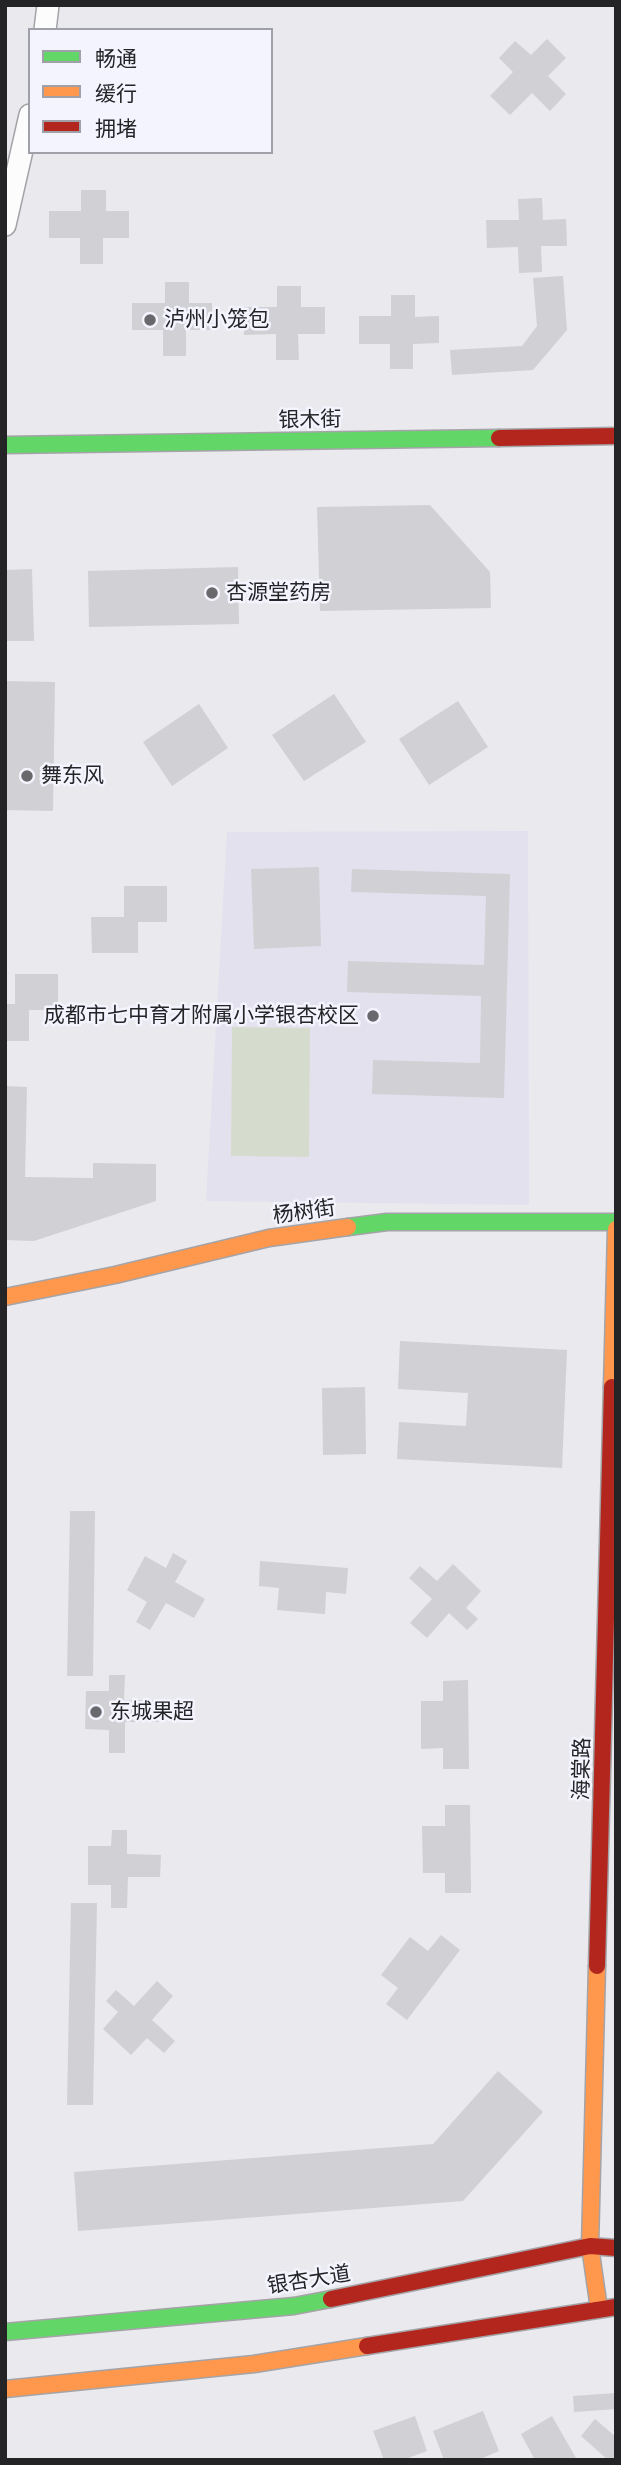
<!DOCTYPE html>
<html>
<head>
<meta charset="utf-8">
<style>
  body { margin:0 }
  #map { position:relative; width:621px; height:2465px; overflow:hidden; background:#e9e9ee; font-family:"Public Sans","Noto Sans SC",sans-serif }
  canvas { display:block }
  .frame { position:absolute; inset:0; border:7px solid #242427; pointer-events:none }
  .legend { position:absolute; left:28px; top:28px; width:245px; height:126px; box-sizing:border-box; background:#f3f4fe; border:2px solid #a0a1a8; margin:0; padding:9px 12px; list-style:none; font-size:21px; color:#242427 }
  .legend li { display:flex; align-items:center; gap:14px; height:35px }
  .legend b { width:35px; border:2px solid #a0a1a8 }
</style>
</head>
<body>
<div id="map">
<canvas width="621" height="2465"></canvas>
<div class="frame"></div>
<ul class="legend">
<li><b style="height:9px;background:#63d668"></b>畅通</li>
<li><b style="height:9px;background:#ff974d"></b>缓行</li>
<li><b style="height:9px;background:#b3261e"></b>拥堵</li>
</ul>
</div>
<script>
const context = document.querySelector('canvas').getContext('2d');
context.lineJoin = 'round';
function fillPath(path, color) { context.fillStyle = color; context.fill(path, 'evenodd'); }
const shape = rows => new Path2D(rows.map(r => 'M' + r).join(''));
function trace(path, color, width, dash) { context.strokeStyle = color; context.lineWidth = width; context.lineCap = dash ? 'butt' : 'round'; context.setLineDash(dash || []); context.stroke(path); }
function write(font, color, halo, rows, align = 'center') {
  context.font = font + ' "Public Sans","Noto Sans SC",sans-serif'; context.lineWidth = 5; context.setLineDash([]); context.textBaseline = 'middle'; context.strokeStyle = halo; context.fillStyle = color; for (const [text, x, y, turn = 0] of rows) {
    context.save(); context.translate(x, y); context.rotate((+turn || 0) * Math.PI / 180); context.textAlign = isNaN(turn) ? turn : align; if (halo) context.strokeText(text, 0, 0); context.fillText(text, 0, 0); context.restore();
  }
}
fillPath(shape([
  [528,831,529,1205,206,1201,227,832]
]), '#e4e1ef');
fillPath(shape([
  [232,1027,310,1028,309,1157,231,1156]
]), '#d6dccd');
fillPath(shape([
  [547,39,566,58,548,76,566,94,550,111,532,93,510,115,490,96,513,72,499,58,515,41,531,55],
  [81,190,106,190,106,211,129,211,129,238,103,238,103,264,80,264,80,238,49,238,49,211,81,211],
  [542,198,543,220,566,219,567,246,541,246,542,272,519,273,518,247,487,248,486,220,519,220,518,199],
  [563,276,567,330,533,370,452,375,450,350,522,346,537,326,533,278],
  [165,282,189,282,189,303,212,303,212,330,186,330,186,356,163,356,163,330,132,330,132,303,165,303],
  [277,286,301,286,301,307,325,307,325,334,298,334,299,360,276,360,276,334,244,335,244,307,277,307],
  [391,295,415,295,415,317,439,316,439,343,413,344,413,369,390,369,390,344,359,344,359,316,391,316],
  [430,505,490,572,491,608,320,611,317,507],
  [238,567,239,624,89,627,88,571],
  [32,569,34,641,5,641,5,570],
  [5,681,55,682,53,811,5,810],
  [334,694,366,742,304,781,272,735],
  [458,701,488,747,429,785,399,739],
  [199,704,228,748,172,786,143,742],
  [319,867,321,946,254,949,251,869],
  [352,869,510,874,504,1098,372,1094,373,1060,480,1063,481,996,347,992,348,961,484,965,486,896,351,892],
  [124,886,167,886,167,922,138,922,138,953,92,953,91,917,124,917],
  [15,974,58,974,58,1010,29,1010,29,1041,5,1041,5,1004,15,1004],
  [5,1086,27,1087,25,1177,93,1178,93,1163,156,1164,156,1201,34,1241,5,1240],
  [400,1341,567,1350,562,1468,397,1459,399,1422,466,1426,468,1393,398,1389],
  [365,1387,366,1454,323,1455,322,1388],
  [70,1511,95,1511,93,1676,67,1676],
  [173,1553,187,1561,175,1582,205,1599,194,1618,166,1603,150,1630,136,1622,147,1602,127,1590,145,1556,166,1568],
  [260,1561,348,1568,346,1594,326,1592,325,1614,277,1610,279,1588,259,1586],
  [453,1564,481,1591,466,1608,478,1619,467,1630,449,1613,427,1638,410,1623,432,1599,409,1578,420,1566,437,1581],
  [109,1675,125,1675,124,1700,158,1700,158,1722,125,1722,125,1753,109,1753,109,1730,85,1729,86,1691,109,1691],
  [468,1680,469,1769,443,1769,443,1748,421,1749,421,1701,443,1701,443,1681],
  [445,1805,470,1805,471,1893,445,1893,445,1873,423,1873,422,1826,445,1826],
  [112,1830,127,1830,127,1854,161,1855,160,1877,128,1877,127,1908,111,1908,111,1885,88,1885,88,1846,111,1846],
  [71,1903,97,1903,93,2105,67,2105],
  [441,1935,460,1950,407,2020,386,2004,398,1988,381,1975,410,1937,428,1951],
  [157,1981,173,1996,152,2020,175,2041,164,2053,147,2038,131,2055,103,2029,118,2012,106,2001,116,1990,134,2006],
  [498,2071,543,2112,463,2201,78,2231,74,2172,433,2144],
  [616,2393,616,2409,574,2412,573,2396],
  [483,2411,499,2451,478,2460,444,2460,433,2431],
  [415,2416,427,2451,403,2460,384,2460,373,2431],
  [552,2416,576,2458,574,2460,535,2460,521,2434],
  [595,2419,616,2437,616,2460,608,2460,581,2436]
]), '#d1d0d4');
const street = shape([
  [45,30,48,5],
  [5,225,30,115]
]);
const fast = shape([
  [5,445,499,438],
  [348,1227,387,1222,616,1222],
  [5,2332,294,2306,331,2299]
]);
const slow = shape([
  [5,1297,115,1275,269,1238,348,1227],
  [612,1387,616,1229],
  [597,1966,590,2246,599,2309],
  [5,2389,254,2364,367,2346]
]);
const jam = shape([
  [499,438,616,436],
  [597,1966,612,1387],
  [331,2299,590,2246,616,2248],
  [367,2346,616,2307]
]);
trace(street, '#a4a4a8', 24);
trace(fast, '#a4a4a8', 19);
trace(slow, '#a4a4a8', 19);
trace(jam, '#a4a4a8', 19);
trace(street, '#fcfcfc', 21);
trace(fast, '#63d668', 16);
trace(slow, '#ff974d', 16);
trace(jam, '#b3261e', 16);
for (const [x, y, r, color] of [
  [150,320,7,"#69696d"],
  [212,593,7,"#69696d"],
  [27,776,7,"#69696d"],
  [373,1016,7,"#69696d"],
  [96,1712,7,"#69696d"]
]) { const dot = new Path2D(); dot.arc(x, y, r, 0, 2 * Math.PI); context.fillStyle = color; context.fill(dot); trace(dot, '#f3f4fe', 2.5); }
write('21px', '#242427', '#f3f4fe', [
  ["泸州小笼包",164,320],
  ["杏源堂药房",226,593],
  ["舞东风",41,776],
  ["成都市七中育才附属小学银杏校区",359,1016,"right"],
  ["东城果超",110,1712]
], 'left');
write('21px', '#242427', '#f3f4fe', [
  ["银木街",310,420,-1],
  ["杨树街",304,1212,-8],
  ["海棠路",582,1769,-89],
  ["银杏大道",309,2280,-9]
]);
</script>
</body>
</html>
